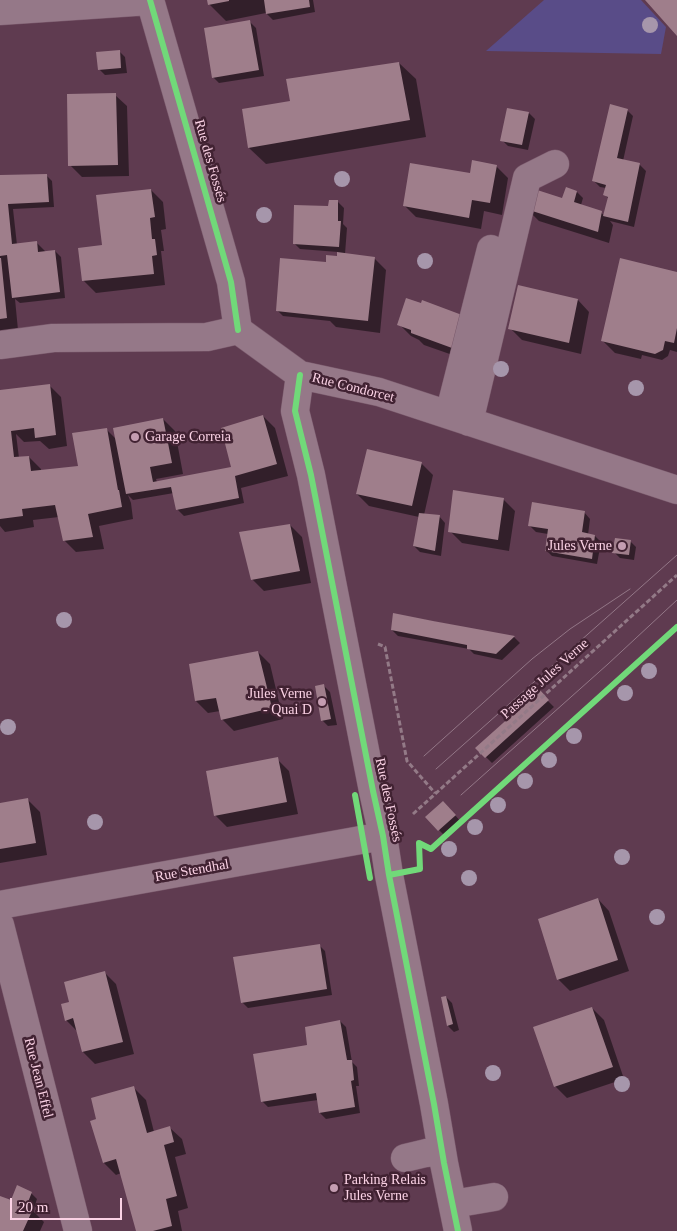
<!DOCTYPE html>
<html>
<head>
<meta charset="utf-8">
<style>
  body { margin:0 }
  #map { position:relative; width:677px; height:1231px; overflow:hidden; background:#5f3b50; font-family:"Times New Roman",serif }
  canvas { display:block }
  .scale { position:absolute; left:10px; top:1198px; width:112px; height:22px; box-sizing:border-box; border:2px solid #fbd2e5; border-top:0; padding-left:6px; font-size:15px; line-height:18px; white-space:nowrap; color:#fbd2e5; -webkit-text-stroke:4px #412232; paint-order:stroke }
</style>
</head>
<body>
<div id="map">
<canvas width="677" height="1231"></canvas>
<div class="scale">20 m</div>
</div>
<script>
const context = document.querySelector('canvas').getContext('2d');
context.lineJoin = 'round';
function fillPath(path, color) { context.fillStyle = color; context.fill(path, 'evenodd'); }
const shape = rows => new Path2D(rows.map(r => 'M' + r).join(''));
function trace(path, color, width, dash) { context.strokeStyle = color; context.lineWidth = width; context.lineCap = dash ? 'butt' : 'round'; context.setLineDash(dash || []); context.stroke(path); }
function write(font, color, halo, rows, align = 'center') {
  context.font = font + ' "Times New Roman",serif'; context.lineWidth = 5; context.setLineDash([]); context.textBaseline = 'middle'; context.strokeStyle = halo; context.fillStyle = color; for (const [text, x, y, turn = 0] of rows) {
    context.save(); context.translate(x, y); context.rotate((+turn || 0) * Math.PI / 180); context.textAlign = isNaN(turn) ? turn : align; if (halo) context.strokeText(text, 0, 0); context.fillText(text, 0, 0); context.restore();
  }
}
fillPath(shape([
  [544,0,641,0,666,27,661,54,486,51]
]), '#594c88');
fillPath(shape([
  [208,0,313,0,315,12,273,20,266,13,226,21,209,4],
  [250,22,256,28,264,76,219,83,213,77],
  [119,51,125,57,127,73,105,75,99,69],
  [399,63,416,79,426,137,266,164,249,148,291,102],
  [115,95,127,106,129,176,82,177,70,165],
  [627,110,633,116,623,161,640,165,646,171,634,227,610,221,613,225,609,243,539,221,527,209,567,201,577,192,583,198,581,205,601,213,604,215,609,199,605,195,606,188,600,187,594,181],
  [529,113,535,119,528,150,508,146,502,140],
  [496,166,508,178,502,215,484,211,481,229,416,217,404,205,471,174],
  [46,175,52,181,54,207,13,209,17,245,36,242,46,252,55,251,61,257,65,298,20,303,15,299,18,330,0,332,0,177],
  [151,190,163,202,166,229,161,230,164,251,161,251,165,285,96,293,84,281,80,249,103,246],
  [338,202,344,208,343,224,347,228,345,254,374,258,386,270,380,333,336,327,330,321,283,316,277,310,327,264,338,257,338,252,300,249,294,243,330,208],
  [677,273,677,352,670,350,668,356,662,360,642,355,641,359,615,353,603,341],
  [407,299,464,359,424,345,419,340,411,336,399,324],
  [578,300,589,312,581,354,522,340,510,328],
  [49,385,61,397,67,446,49,449,40,441,24,442,16,434,19,458,29,457,41,469,41,471,80,467,106,429,116,439,163,419,175,431,183,474,156,479,157,482,233,468,263,416,275,428,288,476,241,488,244,503,184,516,178,510,174,493,133,500,128,495,131,503,133,519,99,526,104,549,76,552,64,540,59,517,33,520,34,527,5,532,0,526,0,392],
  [421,463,433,475,424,515,439,516,445,523,441,556,420,552,414,546,419,517,369,506,357,494],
  [503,499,515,511,509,551,462,543,450,531],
  [584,512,590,519,588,535,595,536,601,542,597,564,552,556,546,550,548,534,536,532,530,526],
  [290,525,302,537,311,583,264,591,252,579],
  [630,541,636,547,634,560,620,558,614,552],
  [394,614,514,637,520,643,502,660,474,654,469,649,398,636,392,630],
  [258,652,270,664,283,719,234,731,222,719,220,711,208,713,196,701],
  [324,686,330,692,337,725,328,726,322,720],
  [539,692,554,707,492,763,477,748],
  [277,759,289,771,298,814,227,827,215,815],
  [28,800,40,812,47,855,0,863,0,804],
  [449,808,461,822,445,836,439,830],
  [598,899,609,911,629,971,570,991,558,979],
  [319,945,325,951,332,995,248,1008,242,1002],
  [104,972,116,984,134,1054,95,1064,83,1052,78,1032,66,1020,70,1003],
  [446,997,452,1003,459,1030,454,1032,448,1026,442,998],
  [592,1008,604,1020,624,1079,567,1098,555,1086],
  [340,1021,346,1027,352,1062,357,1067,359,1086,356,1086,360,1113,326,1119,320,1113,318,1100,268,1107,262,1101,309,1046],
  [134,1088,146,1100,154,1132,170,1128,182,1139,186,1154,175,1157,188,1208,178,1211,182,1231,137,1231,121,1173,116,1175,104,1163,91,1121,97,1119],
  [31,1193,37,1199,33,1211,44,1222,40,1231,0,1231,0,1197,12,1201]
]), '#0007');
fillPath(shape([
  [207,0,229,0,229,1,208,5],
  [264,0,309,0,310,7,266,14],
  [645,0,677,0,677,36],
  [250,20,259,70,212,78,204,28],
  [120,50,121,68,98,70,96,52],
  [399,62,410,120,248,148,242,109,290,101,286,79],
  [116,93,118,165,68,166,67,94],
  [610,104,628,109,617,158,640,163,628,222,603,216,608,197,603,195,606,185,592,181],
  [507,108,529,112,522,145,500,141],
  [472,160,497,165,490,203,472,200,469,218,403,206,410,163,470,173],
  [47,174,49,202,8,204,12,244,37,241,38,252,55,250,60,292,12,298,7,255,0,256,0,175],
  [566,187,577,191,574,202,602,211,598,232,526,209,531,188,562,198],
  [151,189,155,217,150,218,152,239,155,239,157,255,152,256,154,274,82,281,78,248,102,245,96,195],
  [329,200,338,200,338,221,341,221,339,247,293,244,294,205,328,206],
  [337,252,375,257,368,321,276,311,280,258,326,262,326,255,337,256],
  [0,258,1,258,7,318,0,319],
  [620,258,677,272,677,328,674,343,665,341,663,350,655,354,601,341],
  [518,285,578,299,569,343,508,329],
  [406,298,421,303,422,300,462,315,452,348,411,333,411,330,397,325],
  [50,384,56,435,35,438,34,428,11,431,14,457,29,456,31,471,78,466,72,433,107,428,118,490,119,490,122,507,88,514,93,537,63,541,55,505,22,509,23,516,0,519,0,390],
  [263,415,277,464,235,476,239,498,176,510,171,487,126,494,113,428,163,418,172,463,150,467,153,482,231,467,221,428],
  [367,449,422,462,412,506,356,494],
  [453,490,504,498,498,540,448,532],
  [532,502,585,511,582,532,595,535,592,559,545,551,548,529,528,526],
  [419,513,440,515,435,551,413,546],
  [290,524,300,571,251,580,239,532],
  [615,538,631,540,629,555,612,553],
  [393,613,433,621,515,636,496,654,467,649,467,645,391,630],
  [258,651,272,708,221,720,216,698,195,701,189,664],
  [324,684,331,719,321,721,315,686],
  [540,690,549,700,485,758,475,748],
  [278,757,287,802,214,816,206,771],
  [28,798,36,843,0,849,0,803],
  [443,801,456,815,438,831,425,817],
  [598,898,618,960,557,980,538,919],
  [320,944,327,989,241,1003,233,957],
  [105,971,123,1042,82,1052,73,1018,65,1021,61,1004,69,1002,64,982],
  [446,996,453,1024,447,1026,441,997],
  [592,1007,613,1067,554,1087,533,1027],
  [340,1020,347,1060,352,1060,354,1080,351,1081,355,1107,319,1113,316,1093,261,1102,253,1054,307,1045,305,1027],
  [134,1086,147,1133,170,1126,174,1142,164,1145,177,1196,166,1199,172,1226,153,1231,136,1231,116,1159,103,1163,90,1121,96,1119,91,1098],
  [17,1185,32,1192,26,1207,33,1209,23,1231,0,1231,0,1196,11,1200]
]), '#9f7e8b');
const minor = shape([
  [150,0,231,282,238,330],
  [0,11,150,1],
  [0,345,53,338,207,337,238,330,300,375,379,392,677,490],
  [300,375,295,411,311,475,373,791,383,836,389,875,434,1104,444,1163,458,1231],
  [449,415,491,249],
  [469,422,527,178,555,164],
  [0,905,383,836],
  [0,925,78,1231],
  [405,1158,426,1153,442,1151],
  [453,1204,494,1197]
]);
trace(minor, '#79596b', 29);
trace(shape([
  [378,644,385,647,407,761,435,793],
  [413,814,677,575]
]), '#937a87', 3, [5, 2.5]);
trace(minor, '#957888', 28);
trace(shape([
  [424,756,532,659,570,629,630,589],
  [436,769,677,555],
  [461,795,608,664,677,600]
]), '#937787', 1);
trace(shape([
  [150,0,231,282,238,330],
  [300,375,295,411,311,475,373,791,383,836,389,875,434,1104,444,1163,458,1231],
  [355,795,370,878],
  [389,875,420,869,419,843,431,849,677,627]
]), '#71d979', 6);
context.fillStyle = '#a696ab';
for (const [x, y] of [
  [650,25],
  [342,179],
  [264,215],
  [425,261],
  [501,369],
  [636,388],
  [64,620],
  [649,671],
  [625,693],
  [8,727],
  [574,736],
  [549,760],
  [525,781],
  [498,805],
  [95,822],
  [475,827],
  [449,849],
  [622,857],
  [469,878],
  [657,917],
  [493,1073],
  [622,1084]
]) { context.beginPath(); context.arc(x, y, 8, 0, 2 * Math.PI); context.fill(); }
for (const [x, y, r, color] of [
  [135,437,5,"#c49db1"],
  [622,546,5,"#c49db1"],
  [322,702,5,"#c49db1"],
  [334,1188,5,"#c49db1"]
]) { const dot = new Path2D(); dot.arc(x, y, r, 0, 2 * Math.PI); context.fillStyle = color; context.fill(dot); trace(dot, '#412232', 2); }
write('14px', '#fbd2e5', '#412232', [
  ["Rue des Fossés",210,161,74],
  ["Rue Condorcet",353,388,14],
  ["Passage Jules Verne",545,679,-42],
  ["Rue des Fossés",388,800,78],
  ["Rue Stendhal",192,871,-10],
  ["Rue Jean Effel",38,1078,76]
]);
write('14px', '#fbd2e5', '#412232', [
  ["Garage Correia",145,437],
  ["Jules Verne",612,546,"right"],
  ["Jules Verne",312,694,"right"],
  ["- Quai D",312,710,"right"],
  ["Parking Relais",344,1180],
  ["Jules Verne",344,1196]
], 'left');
</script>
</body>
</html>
